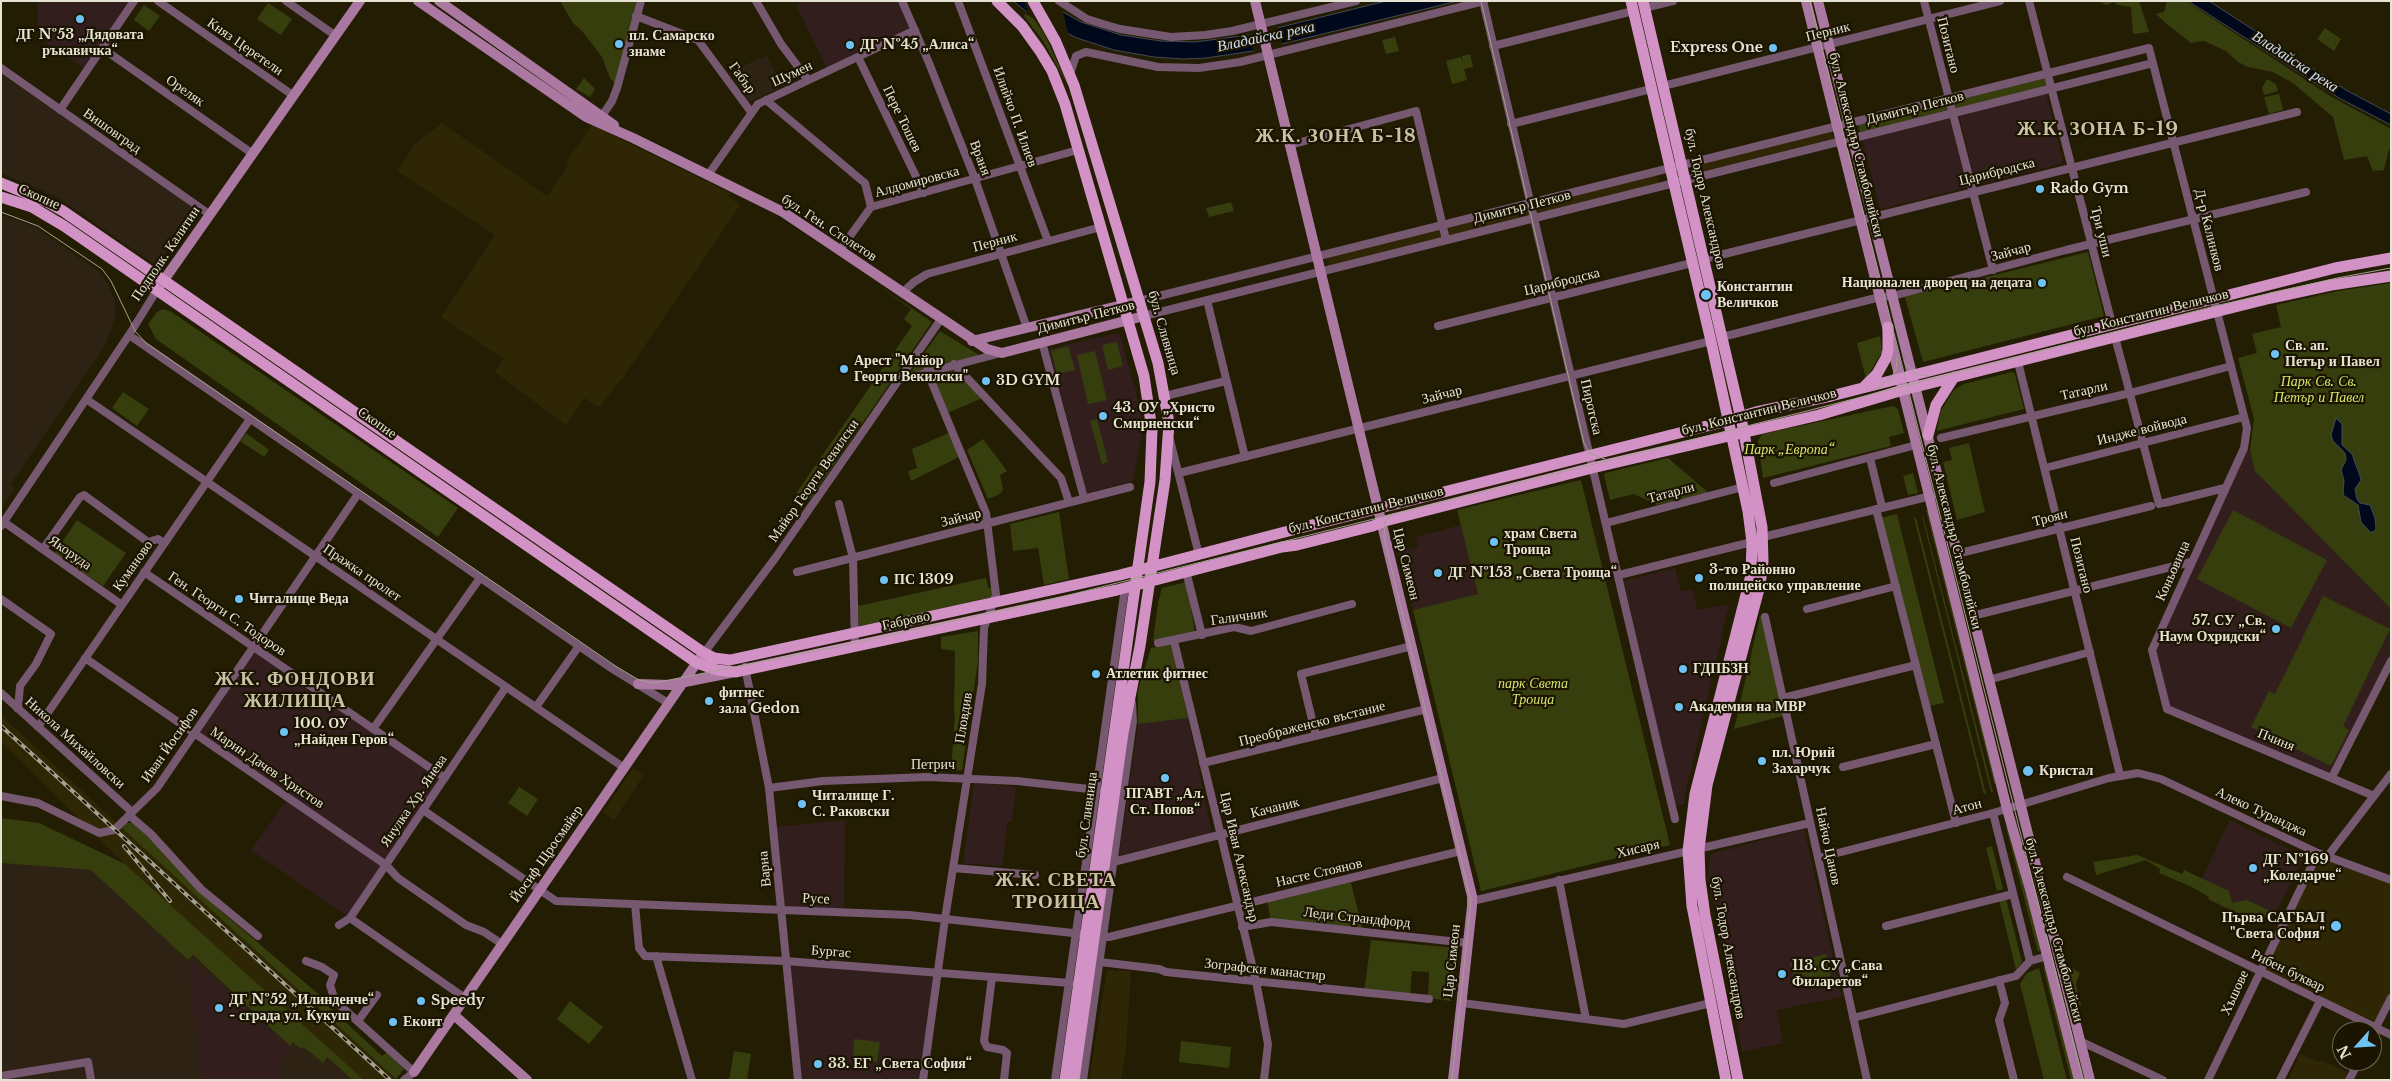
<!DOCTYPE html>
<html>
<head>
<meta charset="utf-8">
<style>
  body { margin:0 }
  #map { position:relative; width:2392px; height:1081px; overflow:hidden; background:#231d04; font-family:"Libre Baskerville",serif }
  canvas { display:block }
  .frame { position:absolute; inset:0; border:2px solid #e6e3d4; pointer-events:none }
  .north { position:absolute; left:2332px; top:1021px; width:50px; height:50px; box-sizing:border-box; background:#1a1400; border:1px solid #6c6755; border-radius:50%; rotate:244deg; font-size:14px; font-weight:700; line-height:20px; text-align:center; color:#e6e3d4 }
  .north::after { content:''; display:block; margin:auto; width:18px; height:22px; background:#6fc2f4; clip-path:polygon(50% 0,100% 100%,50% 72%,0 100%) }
</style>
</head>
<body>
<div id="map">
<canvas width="2392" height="1081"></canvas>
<div class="frame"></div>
<div class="north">N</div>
</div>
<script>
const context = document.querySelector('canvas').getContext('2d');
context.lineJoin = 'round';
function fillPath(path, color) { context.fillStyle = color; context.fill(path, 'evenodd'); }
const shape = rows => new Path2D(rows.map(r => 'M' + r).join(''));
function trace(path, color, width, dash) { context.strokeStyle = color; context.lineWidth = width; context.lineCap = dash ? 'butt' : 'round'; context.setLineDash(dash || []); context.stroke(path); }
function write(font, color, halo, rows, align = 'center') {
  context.font = font + ' "Libre Baskerville",serif'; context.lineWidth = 4.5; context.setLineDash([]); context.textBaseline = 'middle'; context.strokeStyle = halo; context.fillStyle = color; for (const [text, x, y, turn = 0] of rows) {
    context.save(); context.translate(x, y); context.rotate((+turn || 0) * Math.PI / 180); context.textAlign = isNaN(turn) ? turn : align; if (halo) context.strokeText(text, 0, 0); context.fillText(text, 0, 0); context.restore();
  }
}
fillPath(shape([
  [442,123,547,196,569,165,566,162,592,125,730,193,728,196,740,205,625,375,599,407,584,398,566,425,495,372,504,359,441,317,495,235,397,171,415,144],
  [1830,127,1835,142,1696,178,1692,162],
  [1656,172,1659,185,1329,269,1326,256],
  [1,715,122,828,397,1080,364,1080,125,864,1,742],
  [633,768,644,775,614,820,603,812],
  [2318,853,2391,880,2391,998,2375,1028,2259,971],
  [1107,970,1131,971,1126,1049,1121,1080,1089,1080],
  [2300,1054,2319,1062,2321,1060,2348,1073,2344,1080,2288,1080]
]), '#2e2604');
fillPath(shape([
  [767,55,776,74,773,76,779,88,749,102,730,72],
  [1,74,196,209,158,264,154,264,57,197,1,173],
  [1,215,35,227,98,271,108,284,115,301,115,317,106,344,10,485,14,489,1,507],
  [1,863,91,870,188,960,192,955,290,1045,293,1042,304,1046,322,1062,328,1056,356,1080,1,1080]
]), '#2d2214');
fillPath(shape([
  [38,1,134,1,87,70,38,37],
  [804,1,902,1,915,30,828,71,796,5],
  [2046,93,2063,163,1976,185,1959,115],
  [1951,118,1969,187,1880,209,1862,139],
  [1118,333,1120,335,1138,400,1142,431,1133,481,1087,493,1049,349],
  [2244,448,2250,450,2255,471,2391,609,2391,661,2332,777,2167,709,2152,650],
  [1461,525,1478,594,1413,610,1398,552,1418,547,1416,537],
  [1675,568,1681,591,1693,590,1697,610,1729,604,1683,804,1675,806,1624,581],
  [252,648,445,778,350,918,251,850,288,798,313,814,321,802,313,812,197,734],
  [1188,718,1212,833,1119,855,1138,724],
  [974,783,1016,787,1012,822,1007,822,1003,866,963,863],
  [845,820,844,913,781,910,773,827],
  [2230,820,2304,857,2276,913,2247,900,2232,904,2202,878],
  [1804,829,1842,997,1777,1010,1783,1043,1742,1052,1724,951,1708,880,1711,854],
  [786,961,938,972,923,1080,798,1080],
  [193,962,292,1049,281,1061,282,1080,202,1080,189,967]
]), '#321f1d');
fillPath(shape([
  [560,1,637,1,617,86,610,78,602,57,582,31,573,23],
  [2098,1,2139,1,2149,32,2133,34,2131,7,2118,5,2114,2,2106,5],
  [2167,1,2186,1,2330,96,2391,129,2391,149,2389,149,2384,170,2373,171,2367,156,2344,160,2333,117,2293,83,2273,72,2248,67,2238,62,2226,51,2204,41,2191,43,2169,26,2156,14,2164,12],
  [268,3,292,19,281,35,257,19],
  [144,5,160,16,149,31,134,20],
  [1026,12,1032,16,1046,37,1068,86,1043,41,1024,16],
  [2325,28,2341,39,2334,51,2317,39],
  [1395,37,1399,51,1386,54,1382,40],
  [1470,54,1473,67,1464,69,1467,80,1452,84,1446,61,1461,57,1463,63,1462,56],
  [2048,73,2051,88,1861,136,1857,120],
  [584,78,595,89,590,97,576,89],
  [2267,79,2276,84,2278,91,2264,95,2262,88],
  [2279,94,2283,110,2269,114,2264,97],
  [1231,202,1234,211,1209,217,1206,208],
  [2088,252,2104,316,1923,362,1905,297],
  [874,283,932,322,811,498,805,501,795,495,912,326,904,319,911,309],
  [2391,283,2391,609,2255,471,2250,450,2254,419,2238,358,2257,353,2252,334,2281,327,2276,305,2338,291],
  [163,309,170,311,458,508,438,537,156,339,148,324,157,312],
  [940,331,979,355,910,373],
  [1880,336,1882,352,1866,379,1857,343],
  [1117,342,1123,366,1108,370,1102,345],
  [1068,346,1075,370,1057,374,1051,351],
  [1095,351,1107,400,1088,404,1077,355],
  [954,368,985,397,947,413,931,373],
  [2012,372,2015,374,2024,409,1937,431,1940,412,1954,390,1964,384],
  [123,392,149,409,137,426,112,408],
  [1893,406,1898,409,1904,433,1889,437,1891,446,1763,478,1758,441,1762,434],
  [1097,419,1108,462,1102,464,1090,421],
  [951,432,961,456,911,481,908,471,917,468,912,449],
  [246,433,269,450,264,457,240,441],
  [983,439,1007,471,1000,475,1003,490,1000,494,988,499,967,450],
  [1969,443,1985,512,1957,520,1943,462,1952,460,1949,448],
  [1668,458,1709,493,1657,505,1634,494,1610,500,1604,475,1605,473],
  [1913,473,1918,493,1908,495,1903,476],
  [1581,480,1670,845,1481,891,1413,610,1478,594,1457,510],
  [1926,510,1928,510,1997,783,1994,783],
  [2233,510,2327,560,2291,628,2197,579],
  [1059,512,1069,579,1044,585,1038,548,1013,551,1010,524],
  [1897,514,1944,703,1929,706,1881,518],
  [1922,516,1923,516,1993,792,1991,792],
  [1914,518,1916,518,1986,794,1984,794],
  [77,520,126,553,103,586,55,553],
  [986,578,988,588,993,587,992,599,859,626,858,606],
  [1187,582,1195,633,1153,641,1158,603,1162,588],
  [2323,596,2390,629,2343,726,2349,730,2331,766,2251,727,2269,691,2275,694],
  [1760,616,1764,617,1783,716,1734,729],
  [978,631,978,661,962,770,951,771,955,715,954,713,955,651,941,649,941,637],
  [1171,644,1188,718,1138,724,1138,690,1151,648],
  [519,787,538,799,527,816,508,803],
  [1,818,39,823,125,864,364,1080,353,1080,327,1057,323,1063,304,1047,301,1049,293,1042,290,1046,193,955,188,960,91,870,1,863],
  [125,823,133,823,150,837,222,912,330,1004,328,1006,382,1056,387,1052,404,1069,396,1079,122,828],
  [2009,826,2042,949,2038,952,2006,827],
  [1992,846,2003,889,1997,891,1986,848],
  [2137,855,2182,874,2184,870,2229,891,2232,903,2247,900,2269,910,2261,925,2208,899,2209,897,2190,886,2159,873,2160,869,2146,860,2096,875,2093,862],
  [1350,879,1363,930,1271,922,1267,899],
  [2006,899,2022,962,2016,970,1999,900],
  [1371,940,1456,948,1451,1001,1428,998,1429,972,1412,971,1410,996,1364,992],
  [1826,954,1831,976,1796,985,1790,963],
  [2047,966,2076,1080,2071,1080,2043,967],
  [2070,967,2080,973,2076,984,2081,1005,2077,1006,2068,970],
  [2039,968,2067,1080,2044,1080,2020,984,2027,973],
  [570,1001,603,1027,589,1044,557,1019],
  [854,1039,880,1042,877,1062,853,1059],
  [1181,1041,1231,1047,1229,1068,1179,1062],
  [734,1051,751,1054,747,1080,729,1080]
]), '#373e0e');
const water = shape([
  [1013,1,1043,1,1081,22,1121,35,1161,41,1195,42,1249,35,1386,1,1458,1,1253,51,1206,58,1183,59,1154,57,1114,50,1077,38,1032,16,1013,1],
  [2188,1,2209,1,2346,90,2391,114,2391,125,2339,98,2188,1],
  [2336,418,2342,424,2342,445,2352,454,2360,476,2361,480,2355,489,2357,499,2360,503,2370,505,2375,518,2376,529,2373,532,2370,532,2361,522,2358,505,2343,495,2344,480,2341,470,2346,460,2345,453,2333,441,2331,435,2336,418]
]);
fillPath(water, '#00081c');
trace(water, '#454a53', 1);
fillPath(shape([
  [1024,1,1048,1,1063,11,1069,37,1025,14,1028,9],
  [1277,25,1283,46,1254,54,1249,32]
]), '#231d04');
trace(shape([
  [158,1,294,96],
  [286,1,336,36],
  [756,1,781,44,808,80],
  [902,1,929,63,975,179,1027,328],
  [958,1,1048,241],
  [1059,1,1087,19,1103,24,1120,29,1171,37,1205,35,1232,31,1356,1],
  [1483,1,1675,819],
  [1924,1,1993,270],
  [2029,1,2112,324],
  [1644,8,1673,1],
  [636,16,698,40,751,112],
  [1493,46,1633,11],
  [102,48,253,154],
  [858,57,924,193],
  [1,68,209,214],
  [1070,74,1076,56,1086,52,1158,67,1199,68,1240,62,1484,1],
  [1663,86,2000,1],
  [766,100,860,179,865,183,871,207],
  [60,110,134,1],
  [600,119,612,101,617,88,641,1],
  [1511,124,1651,89],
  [1290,145,1416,111,1446,240],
  [708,175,758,104,915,30],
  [840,250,871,207,1078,150],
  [1704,259,2297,112],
  [902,293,914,282,927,274,1101,227],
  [1207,300,1245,457],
  [1139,301,2149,48,2247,428,2244,448,2152,650,2167,709,2374,796],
  [1144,316,2153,63],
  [1438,326,1692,263],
  [129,335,608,666,668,703],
  [1722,337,1880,297,1893,296,2066,250,2306,192],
  [2115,337,2159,504],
  [1042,342,1084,498],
  [2018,362,2120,775],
  [954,364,1061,478,1069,502],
  [899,380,1001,353],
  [1165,396,1226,381],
  [86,399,623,767],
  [1941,438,2130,393,2231,366],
  [1170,440,1199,555],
  [1870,458,1882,507],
  [2045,468,2244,417],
  [1179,473,1711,341],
  [1774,483,1916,445],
  [2164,503,2225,488],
  [839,504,853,558,855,647],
  [1876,509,1956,823],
  [4,522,122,605],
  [1606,523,1743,487],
  [1,526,129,335,157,290],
  [1763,537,1931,496],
  [43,549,80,497,84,495,148,542,158,539,164,543],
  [1956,554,2151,506],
  [1186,571,1202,635],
  [144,572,445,778],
  [797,572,1130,487],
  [1619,575,1752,542],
  [1,599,51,634,36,664,20,686,18,709],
  [1807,609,1896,586],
  [1972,616,2191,562],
  [1765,617,1867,1080],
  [1174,641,1256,981,1268,1044,1264,1080],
  [1158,643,1234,627,1251,631,1352,604],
  [704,653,776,557,941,319],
  [85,658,386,865,398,878,466,925,484,932,502,944],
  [745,667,769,788,798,1080],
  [1988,680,2090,652],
  [1,693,132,812],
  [1783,698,1916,665],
  [536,707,579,646],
  [38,727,250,419],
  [373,729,480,578],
  [1316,736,1301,674,1412,646],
  [1203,763,1427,709],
  [1843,767,1936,744],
  [2332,777,2391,661],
  [769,788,823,781,927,777,1017,781,1098,790],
  [1,796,38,803,99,833,114,830,157,788,358,494],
  [423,810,556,901,909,915,1109,937,1461,851],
  [1993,813,2030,961],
  [129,815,151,834,201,889,258,936],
  [2327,857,2391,774],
  [1818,858,1993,813,2109,778,2138,773,2161,779,2318,853,2391,880],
  [1113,862,1443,778],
  [953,868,1035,875],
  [2067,877,2391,1035],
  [1559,880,1586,1019],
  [1472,901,1810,823],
  [635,904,639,948,645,956,786,961,1070,983],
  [350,918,465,998],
  [339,925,350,918,506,687],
  [1886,926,2013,894],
  [1242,927,1271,922,1468,943],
  [656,956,692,1080],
  [306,961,322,967,334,975,330,985,335,1001,414,1072],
  [1100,962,1159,969,1166,972,1429,999],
  [992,977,984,1041,987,1047,1003,1050,1007,1053,1004,1080],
  [1999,980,2005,1003,1999,1020,2014,1080],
  [1462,1003,1624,1024,1711,1003],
  [1853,1018,2016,976,2030,961,2048,956],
  [358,1021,377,995],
  [2372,1035,2391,998],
  [2080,1041,2163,1080],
  [1,1076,88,1062,91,1080],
  [404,1080,414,1072],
  [923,1080,945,919,982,684,984,628,996,595,986,513,927,371],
  [1055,1080,1125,588],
  [1083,1080,1133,721,1132,703],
  [2208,1080,2313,863],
  [2280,1080,2320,1001],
  [2349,1080,2359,1061]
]), '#765871', 8);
trace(shape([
  [418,1,586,117,633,138,783,212,987,349,1002,353,1144,316],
  [439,1,614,125],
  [1255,1,1472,896,1472,906,1453,1080],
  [1806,1,2007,809,2030,889,2079,1080],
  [1818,1,2090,1080],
  [159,287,360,1],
  [972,341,1139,301],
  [638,684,670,685,730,673],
  [454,1015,527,1080],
  [414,1072,700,658]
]), '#aa78a1', 10);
trace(shape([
  [997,1,1022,26,1040,51,1052,71,1065,104,1144,376,1152,430,1150,482,1065,1080],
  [1033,1,1056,42,1074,85,1158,363,1169,423,1165,480,1140,646,1123,733,1074,1080],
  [1631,1,1711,341,1748,511,1752,542,1751,575,1695,794,1688,851,1692,906,1726,1080],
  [1643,1,1742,423,1762,527,1763,561,1760,585,1707,785,1699,849,1700,880,1705,915,1738,1080],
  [1,183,47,202,63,211,704,653,714,658,730,660,1120,575,1300,528,1719,423,1756,412,1831,396,2335,268,2391,258],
  [1,197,32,207,64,226,697,663,717,670,735,672,1117,590,1282,547,1297,545,1373,526,1385,521,1592,468,1819,415,1903,390,2271,298,2331,285,2391,276],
  [1864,387,1877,374,1886,358,1888,350,1888,327],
  [1928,435,1936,405,1954,377]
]), '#d292c6', 11);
trace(shape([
  [1481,1,1584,443,1590,454,1605,459],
  [1810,1,2083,1080],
  [1,212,38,226,102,269,111,281,135,331,146,343,617,667,639,680,654,683,836,647,1053,599,1803,412,2215,306,2337,278,2391,268],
  [1904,361,1915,374,1928,376],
  [1876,389,1891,378,1896,369,1897,358],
  [1392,514,1385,522,1384,537,1471,901,1452,1080]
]), '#a5a18f', 1);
const rail = shape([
  [1,726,390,1080],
  [124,846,170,901]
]);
trace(rail, '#a5a18f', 4);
trace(rail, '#1a1400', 2, [5.5]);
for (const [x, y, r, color] of [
  [80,19,5,"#6fc2f4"],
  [619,44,5,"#6fc2f4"],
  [850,45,5,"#6fc2f4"],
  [1773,48,5,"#6fc2f4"],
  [2040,189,5,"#6fc2f4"],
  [2042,283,5,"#6fc2f4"],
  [1706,295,6,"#6fc2f4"],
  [2275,354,5,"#6fc2f4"],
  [844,369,5,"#6fc2f4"],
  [986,381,5,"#6fc2f4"],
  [1103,416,5,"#6fc2f4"],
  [1494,542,5,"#6fc2f4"],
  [1438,573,5,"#6fc2f4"],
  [1699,578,5,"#6fc2f4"],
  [884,580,5,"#6fc2f4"],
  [239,599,5,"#6fc2f4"],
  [2276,629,5,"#6fc2f4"],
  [1683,669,5,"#6fc2f4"],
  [1096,674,5,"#6fc2f4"],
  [709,701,5,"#6fc2f4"],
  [1679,707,5,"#6fc2f4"],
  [284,732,5,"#6fc2f4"],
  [1762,761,5,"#6fc2f4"],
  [2028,771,6,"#6fc2f4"],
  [1165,778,5,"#6fc2f4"],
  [802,804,5,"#6fc2f4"],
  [2253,868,5,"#6fc2f4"],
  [2336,926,6,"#6fc2f4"],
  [1782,974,5,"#6fc2f4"],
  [421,1001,5,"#6fc2f4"],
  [219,1008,5,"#6fc2f4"],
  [393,1022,5,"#6fc2f4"],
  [818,1064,5,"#6fc2f4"]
]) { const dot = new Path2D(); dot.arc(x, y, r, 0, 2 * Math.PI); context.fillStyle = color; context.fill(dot); trace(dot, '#1a1400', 2); }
write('14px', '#e6e3d4', '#1a1400', [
  ["Перник",1828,32,-14],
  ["Позитано",1948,45,76],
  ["Княз Церетели",245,47,35],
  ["Шумен",792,74,-25],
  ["Габър",742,78,54],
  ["Ореляк",185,91,35],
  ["Димитър Петков",1915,108,-14],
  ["Илийчо П. Илиев",1015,117,70],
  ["Пере Тошев",902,119,64],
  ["Вишовград",112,131,35],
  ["бул. Александър Стамболийски",1856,145,76],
  ["Враня",980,158,69],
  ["Царибродска",1997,172,-14],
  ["Алдомировска",917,182,-15],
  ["Скопие",39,197,24],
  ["бул. Тодор Александров",1705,199,77],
  ["Димитър Петков",1522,207,-14],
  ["бул. Ген. Столетов",829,228,33],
  ["Д-р Калинков",2209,230,76],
  ["Три уши",2101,232,76],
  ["Перник",995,242,-15],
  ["Зайчар",2011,252,-15],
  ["Подполк. Калитин",166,254,-56],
  ["Царибродска",1562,282,-14],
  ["бул. Константин Величков",2151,313,-14],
  ["Димитър Петков",1086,317,-14],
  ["бул. Сливница",1164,333,74],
  ["Татарли",2084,391,-13],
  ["Зайчар",1442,395,-14],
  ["Пиротска",1591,407,77],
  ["бул. Константин Величков",1759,412,-14],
  ["Скопие",377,423,35],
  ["Индже войвода",2142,430,-14],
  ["Майор Георги Векилски",814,481,-55],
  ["Татарли",1671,493,-15],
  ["бул. Константин Величков",1366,510,-14],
  ["Зайчар",961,518,-14],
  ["Троян",2050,518,-14],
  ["бул. Александър Стамболийски",1954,537,76],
  ["Якоруда",70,553,35],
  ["Цар Симеон",1406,564,76],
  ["Позитано",2081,565,76],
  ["Куманово",133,566,-55],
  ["Коньовица",2173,571,-66],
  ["Пражка пролет",362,573,34],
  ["Ген. Георги С. Тодоров",227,614,34],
  ["Галичник",1239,617,-8],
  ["Габрово",906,621,-12],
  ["Пловдив",964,718,-81],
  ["Преображенско въстание",1312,724,-14],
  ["Пчиня",2276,740,22],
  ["Никола Михайловски",75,743,42],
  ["Иван Йосифов",170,745,-55],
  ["Петрич",933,765],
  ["Марин Дачев Христов",267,768,34],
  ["Янулка Хр. Янева",414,801,-56],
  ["Атон",1967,807,-15],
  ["Качаник",1275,808,-14],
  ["Алеко Туранджа",2261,812,25],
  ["бул. Сливница",1087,815,-82],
  ["Найчо Цанов",1828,846,78],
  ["Хисаря",1638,849,-13],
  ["Йосиф Щросмайер",547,854,-55],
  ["Цар Иван Александър",1239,857,77],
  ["Варна",765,869,-96],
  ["Насте Стоянов",1319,873,-13],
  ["Русе",816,899,3],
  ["Леди Страндфорд",1357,918,6],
  ["бул. Александър Стамболийски",2054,930,75],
  ["бул. Тодор Александров",1728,948,80],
  ["Бургас",831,952,4],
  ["Цар Симеон",1452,961,-84],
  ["Зографски манастир",1265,970,6],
  ["Рибен буквар",2288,971,26],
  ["Хъшове",2235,993,-65]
]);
write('bold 14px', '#e6e3d4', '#1a1400', [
  ["ДГ №53 „Дядовата",80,35,"center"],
  ["ръкавичка“",80,51,"center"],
  ["пл. Самарско",629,36],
  ["знаме",629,52],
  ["ДГ №45 „Алиса“",860,45],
  ["Express One",1763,48,"right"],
  ["Rado Gym",2050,189],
  ["Национален дворец на децата",2032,283,"right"],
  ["Константин",1717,287],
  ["Величков",1717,303],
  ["Св. ап.",2285,346],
  ["Петър и Павел",2285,362],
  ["Арест \"Майор",854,361],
  ["Георги Векилски\"",854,377],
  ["3D GYM",996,381],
  ["43. ОУ „Христо",1113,408],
  ["Смирненски“",1113,424],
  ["храм Света",1504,534],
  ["Троица",1504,550],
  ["3-то Районно",1709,570],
  ["полицейско управление",1709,586],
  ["ДГ №153 „Света Троица“",1448,573],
  ["ПС 1309",894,580],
  ["Читалище Веда",249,599],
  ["57. СУ „Св.",2266,621,"right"],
  ["Наум Охридски“",2266,637,"right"],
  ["ГДПБЗН",1693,669],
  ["Атлетик фитнес",1106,674],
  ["фитнес",719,693],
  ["зала Gedon",719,709],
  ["Академия на МВР",1689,707],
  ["100. ОУ",294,724],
  ["„Найден Геров“",294,740],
  ["пл. Юрий",1772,753],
  ["Захарчук",1772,769],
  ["Кристал",2039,771],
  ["ПГАВТ „Ал.",1165,794,"center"],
  ["Ст. Попов“",1165,810,"center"],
  ["Читалище Г.",812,796],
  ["С. Раковски",812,812],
  ["ДГ №169",2263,860],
  ["„Коледарче“",2263,876],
  ["Първа САГБАЛ",2325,918,"right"],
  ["\"Света София\"",2325,934,"right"],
  ["113. СУ „Сава",1792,966],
  ["Филаретов“",1792,982],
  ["ДГ №52 „Илинденче“",229,1000],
  ["- сграда ул. Кукуш",229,1016],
  ["Speedy",431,1001],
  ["Еконт",403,1022],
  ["33. ЕГ „Света София“",828,1064]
], 'left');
write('italic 14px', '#d4e86b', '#1a1400', [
  ["Парк Св. Св.",2319,382],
  ["Петър и Павел",2319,398],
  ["Парк „Европа“",1789,450],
  ["парк Света",1533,684],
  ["Троица",1533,700]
]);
write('italic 15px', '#d1e0f3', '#1a1400', [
  ["Владайска река",1266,37,-12],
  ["Владайска река",2295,62,33]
]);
context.letterSpacing = '1px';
write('bold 19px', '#c9c2a5', '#1a1400', [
  ["Ж.К. ЗОНА Б-19",2098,130],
  ["Ж.К. ЗОНА Б-18",1336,137],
  ["Ж.К. ФОНДОВИ",295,680],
  ["ЖИЛИЩА",295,702],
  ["Ж.К. СВЕТА",1056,881],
  ["ТРОИЦА",1056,903]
]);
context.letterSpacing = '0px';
</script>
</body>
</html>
